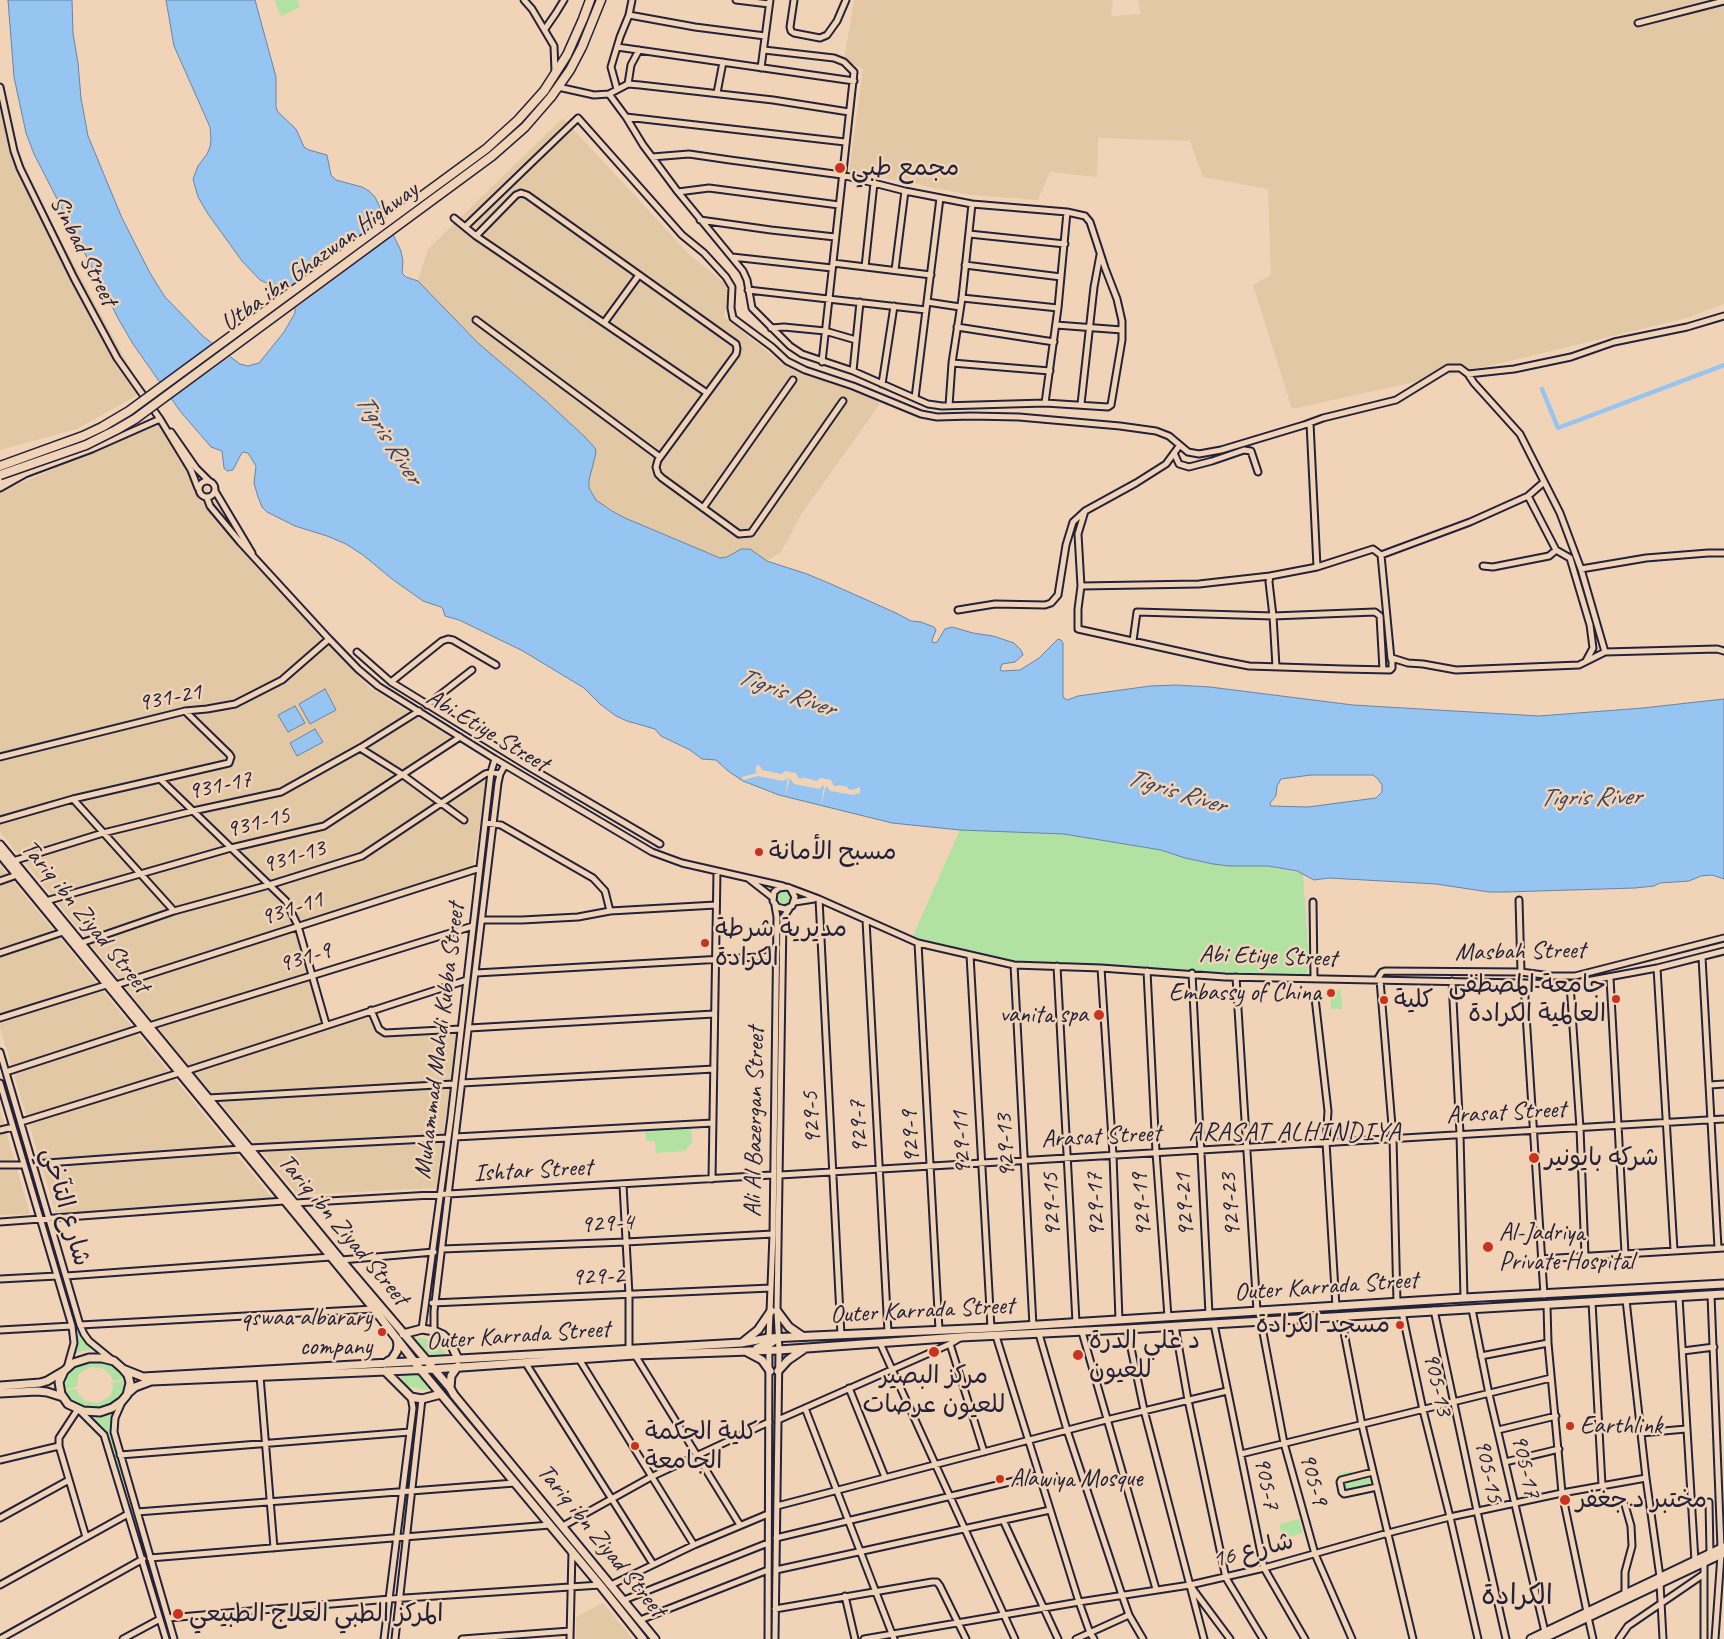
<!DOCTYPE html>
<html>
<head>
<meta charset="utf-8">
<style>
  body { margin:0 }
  canvas { display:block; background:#f1d4b7 }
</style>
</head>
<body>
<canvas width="1724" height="1639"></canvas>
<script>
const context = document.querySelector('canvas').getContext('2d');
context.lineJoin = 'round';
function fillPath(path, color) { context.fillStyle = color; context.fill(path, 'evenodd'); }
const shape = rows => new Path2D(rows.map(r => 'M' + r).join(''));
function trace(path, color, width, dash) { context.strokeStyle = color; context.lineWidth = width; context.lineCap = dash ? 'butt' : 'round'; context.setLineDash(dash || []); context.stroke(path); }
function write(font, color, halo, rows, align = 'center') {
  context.font = font + ' Caveat,"Playpen Sans Arabic",sans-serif'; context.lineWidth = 5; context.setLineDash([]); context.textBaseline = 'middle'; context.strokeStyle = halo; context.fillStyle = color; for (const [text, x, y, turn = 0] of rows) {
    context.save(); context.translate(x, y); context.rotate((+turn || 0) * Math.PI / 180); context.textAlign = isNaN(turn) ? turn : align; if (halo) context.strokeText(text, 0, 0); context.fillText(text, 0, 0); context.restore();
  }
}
fillPath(shape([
  [854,0,1113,0,1111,16,1141,14,1138,0,1724,0,1724,304,1687,318,1497,364,1292,409,1253,285,1271,275,1268,189,1203,177,1190,141,1098,138,1097,177,1050,172,1038,200,970,195,849,171,863,69,844,60],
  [0,85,15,155,143,392,77,429,0,450],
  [563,118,688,253,734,291,723,316,783,364,874,399,880,404,802,513,781,552,767,561,750,549,745,548,724,558,713,556,625,518,596,500,589,488,589,480,596,453,594,448,585,437,546,401,478,343,418,281,428,249],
  [158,424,320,637,371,689,453,739,399,776,441,806,488,776,473,867,293,924,323,1023,189,1066,0,832,0,492],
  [0,865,273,1199,56,1214,0,1028],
  [370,1014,380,1035,457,1034,436,1188,298,1195,194,1072],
  [0,1111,30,1214,0,1215],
  [603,1603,633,1639,576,1639,576,1617]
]), '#e3c8a6');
fillPath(shape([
  [274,0,297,0,300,7,281,16],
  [960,830,1064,834,1161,850,1185,858,1213,864,1229,866,1268,866,1303,874,1309,960,1306,977,1225,977,1057,966,978,957,911,940],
  '776 898a8 8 0 1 1 16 0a8 8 0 1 1-16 0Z',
  [1341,990,1342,1009,1331,1009,1330,991],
  [691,1127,692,1142,685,1151,656,1153,655,1141,646,1141,645,1130],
  [47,1228,49,1228,81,1333,85,1342,94,1349,82,1351,73,1355,77,1344,78,1334],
  [420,1338,432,1340,439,1344,447,1355,430,1356,414,1340],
  [90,1362,100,1362,111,1365,119,1371,123,1379,113,1381,110,1375,104,1369,90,1367,79,1374,76,1387,65,1389,66,1379,71,1371,79,1365],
  [415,1371,426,1383,431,1389,423,1390,408,1386,403,1381,398,1372],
  [124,1381,123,1390,118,1399,109,1405,99,1408,88,1407,78,1404,70,1398,65,1390,76,1389,79,1395,85,1401,98,1403,110,1396,113,1388,113,1382],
  [113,1413,110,1424,110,1429,123,1476,122,1478,120,1476,109,1435,102,1426,91,1418,103,1417],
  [1352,1471,1353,1475,1369,1472,1373,1490,1342,1497,1338,1474],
  [1299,1519,1303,1533,1282,1539,1279,1524]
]), '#b2e2a2');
const water = shape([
  [8,0,72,0,73,33,78,63,81,98,88,136,122,218,150,273,165,297,204,337,240,364,248,366,259,363,284,332,295,313,295,308,277,288,260,280,242,261,208,214,198,197,193,179,198,166,207,154,210,147,211,139,210,127,174,46,166,0,255,0,276,77,276,107,278,112,296,129,304,147,309,150,327,155,331,175,336,180,362,187,369,191,375,197,401,251,403,261,402,273,406,277,418,281,478,343,546,401,585,437,595,448,596,453,589,480,589,488,596,500,612,511,625,518,720,558,727,557,741,549,750,549,767,561,807,574,831,584,896,613,911,621,921,622,934,627,936,630,932,640,933,643,937,642,945,629,952,627,973,633,993,636,1014,643,1021,650,1023,655,1015,662,1002,664,1000,670,1002,671,1020,670,1039,658,1058,639,1061,640,1063,643,1063,697,1067,700,1078,696,1150,686,1176,685,1210,687,1353,705,1539,716,1643,708,1724,699,1724,879,1712,875,1701,876,1689,881,1660,883,1654,886,1635,888,1506,892,1489,892,1436,884,1329,878,1314,880,1297,871,1280,868,1268,866,1229,866,1213,864,1185,858,1161,850,1064,834,960,830,892,823,779,795,743,781,728,771,716,760,702,759,690,750,661,736,655,729,627,721,616,716,600,704,584,688,523,651,459,620,445,616,443,609,441,607,423,601,392,579,363,555,346,544,327,536,295,526,267,512,262,507,258,497,254,483,256,466,248,453,243,452,240,456,233,470,227,471,224,468,222,451,211,447,180,411,133,344,119,320,34,154,26,133,14,77,8,0],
  [1311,775,1373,775,1377,778,1382,785,1382,792,1376,798,1308,807,1271,806,1270,803,1276,796,1277,786,1281,779,1311,775],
  [325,689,336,710,310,724,299,704,325,689],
  [295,706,305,723,288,732,278,715,295,706],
  [315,729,323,742,297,756,290,743,315,729]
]);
fillPath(water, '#96c5f1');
trace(water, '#6884a8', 1);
fillPath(shape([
  [388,215,396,233,293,310,279,294],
  [215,342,232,355,169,400,158,383],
  [757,765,760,766,762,770,781,774,785,771,796,773,798,778,802,779,803,777,816,781,821,778,831,780,834,786,838,786,838,785,848,787,848,789,852,790,860,787,860,794,858,793,854,795,830,791,826,786,821,805,824,785,819,789,794,784,790,778,785,796,788,778,783,781,758,776,743,780,742,777,757,773,755,770]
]), '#f1d4b7');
trace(shape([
  [1542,389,1558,428,1724,365]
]), '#96c5f1', 4.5);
const minor = shape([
  [524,0,532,9,554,46,555,72],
  [736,0,769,4],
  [794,0,790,27,791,31,794,33,820,38,827,35,837,21,846,0],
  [629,15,632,0],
  [1638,23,1724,1],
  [545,29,556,13,564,0],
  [617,47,854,81],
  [764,50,834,58,844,62,854,72,822,362],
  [761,68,770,0],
  [628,84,631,65,639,50],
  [0,87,14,151,20,168,74,278,117,358,160,419,191,470,198,488],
  [558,87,594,95,609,94,628,84,640,85,773,100,849,112],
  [617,89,611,67,620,37,629,15,695,27,765,36],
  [717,93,723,62],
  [609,94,626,117,643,145,652,157,678,192,743,271,747,280,752,308,790,346,802,354,853,371,928,404,942,406,1045,403,1108,407,1111,405,1122,340,1122,321,1117,299,1105,268,1090,222,1085,216,1067,212,972,204,905,191,842,175,730,160,689,154,652,157],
  [626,117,845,142],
  [678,192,709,188,839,205],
  [454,218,476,236,707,393],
  [700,220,771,230,835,237],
  [465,227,578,118,682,235,704,253,726,277,732,287,731,308,733,318,772,347,787,361,805,370,853,386,921,414,937,417,971,416,1019,417,1120,426,1156,431,1169,436,1188,452,1199,454,1221,450,1304,425,1323,418,1396,400,1448,368,1460,368,1468,374,1474,383,1520,434,1560,513,1581,569,1605,652],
  [969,234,1065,244],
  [476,236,516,195,521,193,527,195,736,344,737,349,736,354,658,460,656,467,658,474,662,478,739,534,751,533,843,401],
  [732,257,832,268],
  [833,263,931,275],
  [965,265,1061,277],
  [865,267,874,183],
  [895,270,905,191],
  [748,290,926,310],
  [962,298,1058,308],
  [927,302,960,307],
  [476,320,660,457],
  [604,323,639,275],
  [1056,325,1122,330],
  [957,327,1054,342],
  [771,328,784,327,825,331,856,340],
  [952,363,1050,371],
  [853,371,860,302],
  [1468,374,1514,369,1571,357,1614,342,1687,327,1724,316],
  [882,384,894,306],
  [915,398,940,198],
  [1045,403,1058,308,1067,212],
  [1081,404,1094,287,1100,255],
  [949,406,952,363,962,298,972,204],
  [1310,423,1317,567],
  [171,432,196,468,209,481],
  [1174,453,1179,464,1189,467,1212,461,1244,450,1251,451,1258,472],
  '199 489a8 8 0 1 1 16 0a8 8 0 1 1-16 0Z',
  [0,488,25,474,92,449,160,419],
  [215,491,252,553],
  [1528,496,1556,550,1570,558,1590,625,1593,648,1586,661],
  [207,498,210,506,240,542,329,639,358,669,378,686,495,759,652,852,682,863,783,886],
  [703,508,793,380],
  [1381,555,1470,522,1528,496,1544,482],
  [1483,566,1493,567,1549,556,1556,550],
  [1581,569,1646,558,1708,553,1724,553],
  [1270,576,1199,584,1081,586,1078,609,1078,629,1218,660,1249,666,1343,669,1390,670,1392,668,1392,658,1408,663,1423,664,1456,670,1579,665,1605,652,1717,649,1724,651],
  [1081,586,1078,534,1085,511,1136,483,1166,464,1180,445],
  [958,610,995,604,1045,605,1051,603,1058,595,1066,545,1073,522,1085,511],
  [1133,641,1137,612,1273,616,1375,612,1380,616,1383,670],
  [357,652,391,682,529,767,660,844],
  [1276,667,1273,616,1269,582,1270,576,1317,567,1373,549,1381,555,1391,659],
  [391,682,442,641,448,639,453,640,496,665],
  [427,705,472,670],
  [360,748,403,775,464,820],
  [0,757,185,711,207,709,235,704,282,680,329,639],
  [160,779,286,901,298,926,326,1024],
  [73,799,174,911],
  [0,820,73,799,229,763,231,757,229,754,185,711],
  [485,823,501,825,593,878,605,891,610,911],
  [13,861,103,833,193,811,281,792,360,748,419,711],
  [749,879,772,897],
  [0,881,17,875],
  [790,888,795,897,792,906,785,909,777,907,773,901,774,892,779,888,787,887,819,899,918,943,1014,965,1101,968,1225,977,1570,984,1657,968,1724,951],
  [819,899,841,1335],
  [1519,900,1521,972],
  [46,901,231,848,324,826,460,737],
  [795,902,814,899],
  [1313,902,1314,978],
  [482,920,522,920,578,917,610,911,716,905],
  [866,920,888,1332],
  [81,943,174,911,269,885,362,856,485,774,491,772,500,774],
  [918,943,939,1330],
  [0,953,63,932],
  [970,955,991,1328],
  [1702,957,1718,1248],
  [1014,965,1033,1326],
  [1057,966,1076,1322],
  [1101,968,1113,1155,1119,1320],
  [1657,968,1674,1250],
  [1147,971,1156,1152,1168,1317],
  [476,973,776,956],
  [1192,973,1209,1314],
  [1236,977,1257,1311],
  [1610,978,1625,1253],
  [1377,980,1382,972,1385,971,1521,972,1551,976,1575,976,1724,938],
  [1380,980,1393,1138,1397,1303],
  [1452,981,1460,1134,1464,1298],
  [1524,983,1544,1295],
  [1570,984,1580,1128,1585,1256],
  [116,985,480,868],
  [1315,998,1328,1111,1326,1142,1336,1307],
  [371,1010,379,1029,385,1033,461,1029],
  [0,1018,106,985],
  [149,1026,473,926],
  [469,1028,714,1014],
  [0,1052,80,1325,84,1334,89,1341,111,1359],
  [186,1071,467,980],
  [6,1072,141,1028],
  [0,1083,72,1326,74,1343,67,1368],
  [462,1083,714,1069],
  [1710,1085,1724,1084],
  [208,1098,454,1084],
  [21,1122,179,1073],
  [0,1130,13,1127],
  [455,1137,713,1123],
  [249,1148,448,1138],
  [33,1164,241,1149],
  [0,1165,24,1165],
  [780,1175,1724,1119],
  [712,1179,717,871],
  [623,1185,629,1295,629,1349],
  [295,1203,772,1175],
  [0,1222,284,1201],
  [442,1249,626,1242,773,1234],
  [1541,1259,1724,1248],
  [341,1260,434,1252],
  [66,1276,331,1257],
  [0,1279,57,1276],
  [1711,1295,1721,1548],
  [1679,1297,1695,1561],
  [1626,1300,1646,1478,1660,1577],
  [1592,1302,1602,1485],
  [432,1303,771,1288],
  [1547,1305,1548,1343,1562,1493,1587,1612],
  [1472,1309,1489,1394,1545,1632],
  [1434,1310,1477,1511,1506,1639],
  [1402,1312,1423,1410,1450,1517,1478,1639],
  [1341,1317,1362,1425,1413,1639],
  [1261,1322,1284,1443,1315,1554,1352,1639],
  [1214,1324,1264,1568,1305,1639],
  [80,1325,374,1309],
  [1175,1326,1188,1400,1226,1578,1263,1639],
  [422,1329,451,1117,491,772,495,759],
  [1127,1329,1144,1410,1204,1639],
  [0,1330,72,1326],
  [434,1331,434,1311,498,783,500,774,505,765],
  [1082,1332,1156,1589],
  [1039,1334,1067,1430,1122,1595,1129,1615,1143,1639],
  [996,1336,1079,1602,1090,1633,1094,1639],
  [880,1343,1015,1639],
  [950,1344,984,1452],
  [1683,1351,1714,1347],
  [635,1355,740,1525],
  [1481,1356,1548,1343],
  [579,1359,694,1545],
  [525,1362,653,1564],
  [260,1376,274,1548],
  [849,1388,885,1477],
  [122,1402,115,1418,114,1432,174,1639],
  [805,1408,894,1639],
  [79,1410,104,1435,166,1639],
  [778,1420,950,1344,960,1338],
  [1498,1430,1556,1416],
  [1641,1433,1686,1429],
  [59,1446,86,1537],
  [1241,1454,1551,1378],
  [120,1455,410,1432],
  [0,1460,59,1446,59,1438,78,1409],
  [1505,1462,1559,1449],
  [1373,1472,1341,1480,1340,1482,1342,1492,1344,1494,1377,1487],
  [1709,1502,1710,1553],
  [1625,1505,1631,1526,1632,1546,1625,1572,1625,1593],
  [777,1506,1106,1420,1227,1391],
  [137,1512,515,1483],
  [0,1518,69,1480],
  [1003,1520,1058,1639],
  [563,1526,651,1477,769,1422],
  [776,1538,1039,1475],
  [150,1558,550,1525],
  [776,1570,1050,1510],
  [1660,1583,1663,1639],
  [0,1585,128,1514],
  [611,1585,694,1545,768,1514],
  [1192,1588,1230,1639],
  [845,1596,855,1639],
  [624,1600,768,1543],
  [775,1609,932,1582,937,1582,940,1586,966,1639],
  [1588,1617,1593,1639],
  [168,1618,390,1599,600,1585],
  [640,1620,768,1570],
  [0,1639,143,1559],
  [123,1639,160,1619],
  [384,1639,413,1408,411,1397],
  [395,1639,422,1399],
  [462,1639,570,1631],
  [570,1639,572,1551],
  [768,1639,769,1338,773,1234,777,917,775,906],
  [775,1639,779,1350,777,1311,783,918,789,909],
  [864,1639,1079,1602,1190,1585,1264,1568,1388,1533,1450,1517,1562,1493,1646,1478],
  [1076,1639,1129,1615],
  [1619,1639,1628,1626,1704,1574],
  [1704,1639,1704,1563],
  [1715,1639,1721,1555]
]);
const major = shape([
  [0,845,341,1260,450,1388,454,1395,655,1639],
  [0,854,374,1309,420,1369,600,1585,643,1639],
  [777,1311,789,1327,802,1336],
  [403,1334,422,1329,434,1331,443,1335,450,1342,458,1359],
  [743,1342,758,1330,771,1311],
  [757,1348,769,1344,778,1338],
  [747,1352,762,1360,770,1371],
  [89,1358,102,1358,114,1361,123,1369,128,1375,130,1383,127,1395,122,1401,112,1408,100,1412,83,1411,68,1404,61,1394,59,1382,64,1371,73,1363,89,1358],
  [387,1362,392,1359,397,1351,398,1344,397,1340],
  [123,1369,143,1377,741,1343,769,1338,991,1328,1464,1298,1724,1284],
  [385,1371,411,1397,422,1399,441,1394],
  [778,1371,788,1360,804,1349],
  [0,1386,40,1383,47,1381,64,1371],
  [450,1388,451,1376,458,1366],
  [0,1393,37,1391,47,1392,63,1397],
  [128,1393,135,1387,151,1381,433,1369,635,1355,779,1350,960,1337,1127,1329,1724,1294],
  [1531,1639,1724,1547],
  [1542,1639,1724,1553]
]);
const highway = shape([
  [544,91,567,55,583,19,590,0],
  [551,97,570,70,582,47,601,0],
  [0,483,21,469]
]);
trace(minor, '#22223b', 9);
trace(major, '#22223b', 11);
trace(highway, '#22223b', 11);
trace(minor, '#f1d4b7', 5);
trace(major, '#f1d4b7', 7);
trace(highway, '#f1d4b7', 8);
const highwayBridge = shape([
  [0,466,83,436,102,427,129,411,486,149,518,120,544,91],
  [0,475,86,445,116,430,135,419,492,156,525,127,551,97]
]);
trace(highwayBridge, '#22223b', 11, []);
trace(highwayBridge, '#f1d4b7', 8);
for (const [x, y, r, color] of [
  [840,168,6,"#c8321e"],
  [759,852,5,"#c8321e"],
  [705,943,5,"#c8321e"],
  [1331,993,5,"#c8321e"],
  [1616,999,5,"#c8321e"],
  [1384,1000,5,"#c8321e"],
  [1099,1015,6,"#c8321e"],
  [1534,1158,6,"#c8321e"],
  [1488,1247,6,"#c8321e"],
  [1400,1325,5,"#c8321e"],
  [382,1332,5,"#c8321e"],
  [934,1352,6,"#c8321e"],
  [1078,1355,6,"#c8321e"],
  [1570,1426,5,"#c8321e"],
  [635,1446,5,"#c8321e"],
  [1000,1479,5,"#c8321e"],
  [1565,1500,6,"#c8321e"],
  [178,1614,6,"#c8321e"]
]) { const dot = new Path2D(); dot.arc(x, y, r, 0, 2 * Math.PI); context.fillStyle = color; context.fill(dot); trace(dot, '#f1d4b7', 2); }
write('25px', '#22223b', '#f1d4b7', [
  ["مجمع طبي",851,168],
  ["مسبح الأمانة",769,852],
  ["مديرية شرطة",715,929],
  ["الكرادة",715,958],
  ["جامعة المصطفى",1606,985,"right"],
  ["العالمية الكرادة",1606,1014,"right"],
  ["Embassy of China",1321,993,"right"],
  ["كلية",1394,1000],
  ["vanita spa",1088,1015,"right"],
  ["شركه بايونير",1545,1158],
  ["Al-Jadriya",1499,1233],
  ["Private Hospital",1499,1262],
  ["qswaa albarary",372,1318,"right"],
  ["company",372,1347,"right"],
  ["مسجد الكرادة",1390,1325,"right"],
  ["د علي الدرة",1089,1341],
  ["للعيون",1089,1370],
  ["مركز البصير",934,1376,"center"],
  ["للعيون عرصات",934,1405,"center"],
  ["Earthlink",1580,1426],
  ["كلية الحكمة",645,1432],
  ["الجامعة",645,1461],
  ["Alawiya Mosque",1010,1479],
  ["مختبر د.جغفر",1576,1500],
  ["المركز الطبي العلاج الطبيعي",189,1614]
], 'left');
write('25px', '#22223b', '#f1d4b7', [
  ["Sinbad Street",83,251,63],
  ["Utba ibn Ghazwan Highway",320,257,-36],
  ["931-21",170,698,-11],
  ["Abi Etiye Street",487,731,31],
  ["931-17",220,786,-12],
  ["931-15",258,823,-14],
  ["931-13",294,857,-17],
  ["931-11",292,909,-18],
  ["Tariq ibn Ziyad Street",85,917,51],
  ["Masbah Street",1520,952,-1],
  ["Abi Etiye Street",1268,957,2],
  ["931-9",305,958,-17],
  ["Muhammad Mahdi Kubba Street",440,1041,-83],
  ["Arasat Street",1506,1113,-3],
  ["929-5",812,1118,-93],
  ["Ali Al Bazergan Street",755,1122,-89],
  ["929-7",859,1127,-93],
  ["929-9",911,1137,-93],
  ["Arasat Street",1101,1137,-3],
  ["929-11",962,1143,-93],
  ["929-13",1006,1146,-93],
  ["Ishtar Street",533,1171,-3],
  ["929-15",1052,1205,-92],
  ["929-17",1096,1205,-92],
  ["929-19",1142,1205,-94],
  ["929-21",1185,1205,-93],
  ["929-23",1231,1205,-94],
  ["شارع التآخي",65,1207,74],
  ["929-4",607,1224,-3],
  ["Tariq ibn Ziyad Street",343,1230,50],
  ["929-2",598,1277,-2],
  ["Outer Karrada Street",1326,1287,-4],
  ["Outer Karrada Street",922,1311,-3],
  ["Outer Karrada Street",518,1336,-4],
  ["905-13",1437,1384,77],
  ["905-17",1525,1466,77],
  ["905-15",1488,1471,78],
  ["905-9",1313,1479,75],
  ["905-7",1266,1483,79],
  ["Tariq ibn Ziyad Street",601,1541,51],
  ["شارع 16",1253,1551,-14]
]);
write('italic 26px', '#39435f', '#f1d4b7', [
  ["Tigris River",388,439,57],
  ["Tigris River",786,693,20],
  ["Tigris River",1176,792,17],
  ["Tigris River",1590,798,-1]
]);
context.letterSpacing = '1px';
write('26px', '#22223b', '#f1d4b7', [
  ["ARASAT ALHINDIYA",1295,1133]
]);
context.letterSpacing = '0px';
write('28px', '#22223b', '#f1d4b7', [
  ["الكرادة",1517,1597]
]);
</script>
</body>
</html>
